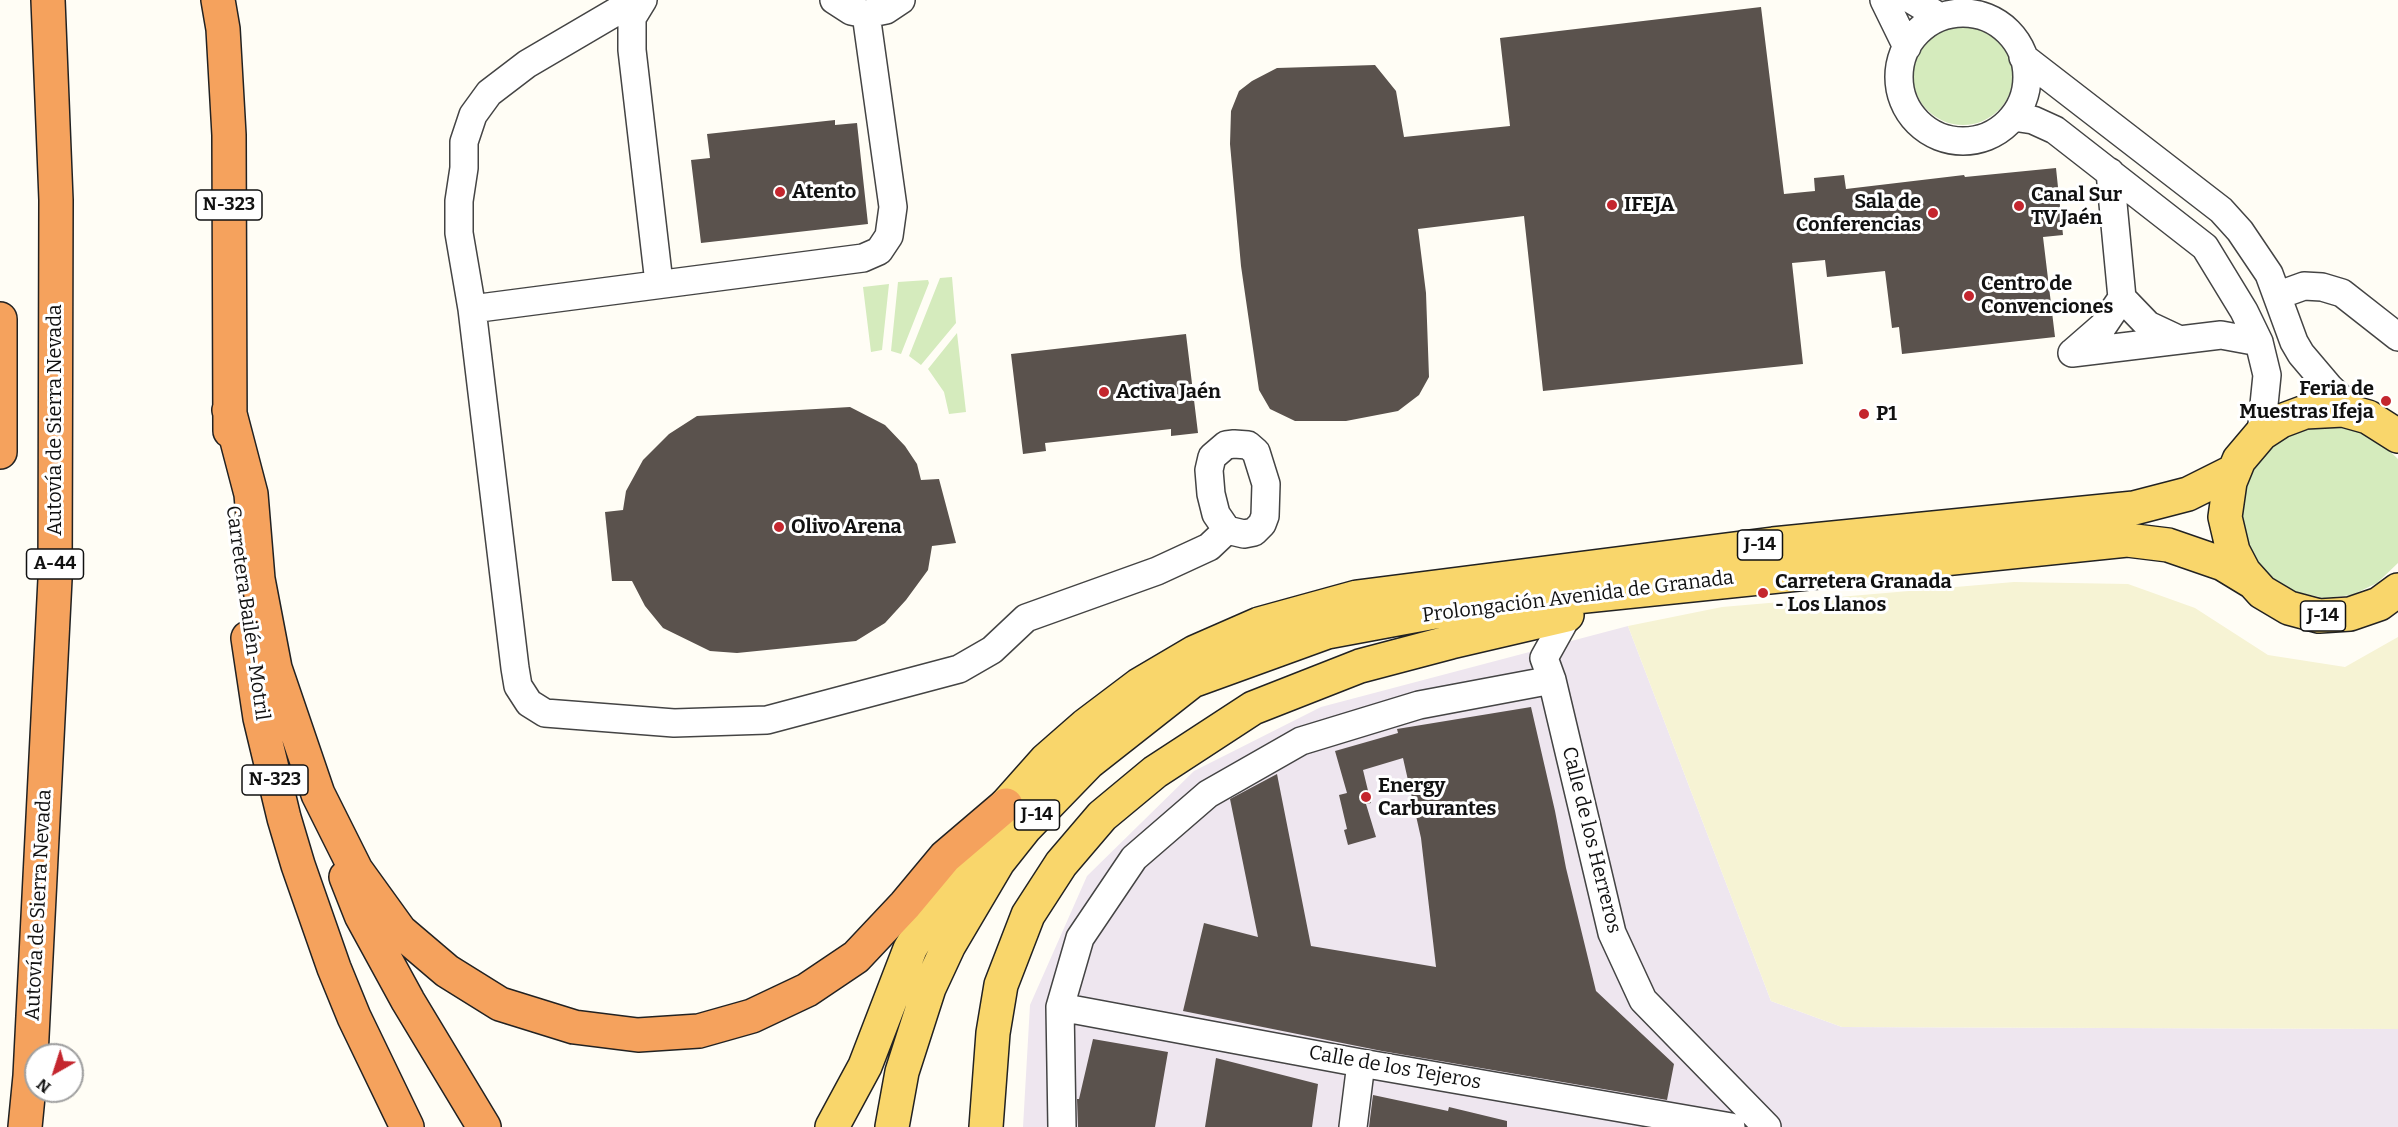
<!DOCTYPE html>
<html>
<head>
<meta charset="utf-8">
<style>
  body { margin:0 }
  #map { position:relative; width:2398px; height:1127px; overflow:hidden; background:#fffdf5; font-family:Bitter,serif }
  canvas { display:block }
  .north { position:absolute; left:24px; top:1043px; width:60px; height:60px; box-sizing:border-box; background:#fff; border:2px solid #a0a0a0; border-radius:50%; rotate:219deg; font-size:16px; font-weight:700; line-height:24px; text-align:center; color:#111 }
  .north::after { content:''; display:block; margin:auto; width:21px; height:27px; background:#c4262e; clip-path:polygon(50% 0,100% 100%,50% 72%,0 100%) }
</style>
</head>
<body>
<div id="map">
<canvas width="2398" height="1127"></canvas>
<div class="north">N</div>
</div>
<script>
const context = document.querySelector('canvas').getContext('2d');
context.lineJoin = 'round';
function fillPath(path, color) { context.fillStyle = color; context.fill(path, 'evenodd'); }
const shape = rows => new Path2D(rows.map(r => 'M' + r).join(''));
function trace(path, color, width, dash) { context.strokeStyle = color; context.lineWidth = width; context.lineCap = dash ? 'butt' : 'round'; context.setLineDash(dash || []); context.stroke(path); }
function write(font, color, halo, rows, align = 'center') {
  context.font = font + ' Bitter,serif'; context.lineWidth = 6; context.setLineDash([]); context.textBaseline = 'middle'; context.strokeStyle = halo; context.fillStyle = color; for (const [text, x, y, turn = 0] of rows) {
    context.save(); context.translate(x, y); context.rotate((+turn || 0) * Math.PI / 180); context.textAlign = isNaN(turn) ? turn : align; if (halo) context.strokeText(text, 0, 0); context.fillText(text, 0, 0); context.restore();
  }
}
fillPath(shape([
  [1628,626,1771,1001,1842,1027,2398,1029,2398,1127,1023,1127,1030,1005,1087,876,1194,771,1321,707]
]), '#eee6ef');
fillPath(shape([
  [2014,582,2128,584,2195,608,2268,655,2345,667,2398,637,2398,1029,1842,1027,1771,1001,1628,626,1722,607]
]), '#f6f3d4');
fillPath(shape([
  '1913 75a50 50 0 1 1 100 0a50 50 0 1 1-100 0Z',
  [952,277,956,323,921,365,909,356,940,278],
  [928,280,929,283,901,354,891,351,898,282],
  [889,284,882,350,871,352,863,287],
  [957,333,966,412,949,414,944,392,928,369],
  [2316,423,2346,424,2373,435,2398,459,2398,563,2377,583,2352,595,2324,598,2296,592,2272,578,2253,557,2242,531,2240,502,2247,473,2264,449,2288,431]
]), '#d5ebbd');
fillPath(shape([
  [1761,7,1784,194,1815,191,1814,178,1844,175,1846,189,1964,175,1965,177,2056,168,2063,235,2043,237,2055,337,1902,354,1899,327,1892,328,1885,271,1827,277,1825,260,1792,263,1803,364,1543,391,1524,216,1418,229,1426,293,1429,377,1419,395,1398,411,1346,421,1295,421,1270,409,1259,390,1241,266,1230,144,1231,111,1239,91,1252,81,1277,68,1375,65,1396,91,1404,137,1510,126,1500,38],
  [835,120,835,125,857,123,868,224,701,243,691,160,710,158,707,134],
  [1186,334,1198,433,1171,436,1171,429,1045,443,1046,451,1023,454,1011,354],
  [850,407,885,425,905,446,917,464,921,480,939,479,956,543,932,546,928,570,906,600,885,623,856,641,737,653,710,651,663,628,645,606,632,581,612,581,605,512,623,510,626,491,643,460,669,434,697,416],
  [1531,707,1555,811,1566,868,1596,991,1674,1064,1667,1100,1382,1051,1183,1011,1204,923,1258,937,1230,799,1277,774,1311,946,1436,967,1421,838,1403,758,1363,770,1371,803,1366,804,1376,837,1348,845,1344,830,1347,829,1339,795,1347,793,1335,751,1398,733,1397,729],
  [1093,1039,1168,1052,1155,1127,1078,1127,1077,1099,1079,1099],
  [1216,1058,1318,1084,1312,1127,1205,1127],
  [1373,1095,1448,1111,1449,1107,1507,1121,1507,1127,1369,1127]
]), '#5a524d');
const minor = shape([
  [636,0,527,64,489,93,473,115,464,142,464,168,459,201,459,233,472,309,515,668,518,686,529,703,545,713,674,723,767,720,959,669,992,650,1026,618,1157,571,1209,547,1227,530],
  [643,0,632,18,632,50,659,283],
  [834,0,851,11,866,14,886,10,901,0],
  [1884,0,1907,47],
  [1912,0,1940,17],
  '1899 77a64 64 0 1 1 128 0a64 64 0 1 1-128 0Z',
  [2023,57,2221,210,2240,231,2269,274,2294,342,2301,354,2329,387,2356,413],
  [2013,117,2033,120,2055,130,2205,247,2244,311,2259,342,2267,375,2261,434],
  [2279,295,2304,286,2322,287,2342,293,2398,337],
  [2122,298,2148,325,2180,340],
  [472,309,863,258,879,251,889,236,893,207,866,14],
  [2072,353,2103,326,2122,298,2110,172],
  [2072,353,2221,335,2259,342],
  [1234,444,1248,445,1256,452,1266,484,1265,516,1262,524,1254,532,1244,534,1227,530,1216,514,1211,494,1209,470,1212,457,1226,445,1234,444],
  [1568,615,1544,658,1552,680,1612,933,1643,1000,1767,1127],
  [1060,1007,1361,1063,1731,1127],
  [1062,1127,1060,1007,1080,938,1134,858,1208,794,1301,741,1419,705,1552,680],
  [1353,1127,1361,1063]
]);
const major = shape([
  [2398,436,2368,417,2343,410,2305,412,2281,421,2261,434,2239,460,2230,482,2225,517,2233,551,2244,572,2262,592,2289,608,2319,616,2350,614,2379,604,2398,590],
  [832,1127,865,1066,910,949,960,864,1006,805,1046,760,1086,725,1139,685,1195,652,1259,624,1357,597,1773,544,2134,508,2188,494,2234,471],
  [892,1127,902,1072,929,988,949,945,998,862,1025,828,1089,762,1192,681,1327,632,1440,611,2127,540,2168,545,2223,564,2251,581],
  [986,1127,993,1033,1001,985,1028,915,1061,864,1102,816,1155,772,1253,708,1360,666,1451,642,1567,615]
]);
const highway = shape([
  [218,0,223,29,229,135,230,431],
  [0,319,0,452],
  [229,410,251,494,258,579,275,668,318,794,356,870,400,931,447,971,500,1004,574,1027,638,1035,699,1031,752,1016,807,990,856,957,905,905,945,857,1006,805],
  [248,638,260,718,284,818,298,865,334,968,354,1017,407,1127],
  [346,877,361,915,408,1001,484,1127],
  [25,1127,30,1076,55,579,56,200,48,0]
]);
trace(minor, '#444', 30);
trace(major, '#222', 36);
trace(highway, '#222', 36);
trace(minor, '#fff', 27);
trace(major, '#f9d66b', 33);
trace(highway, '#f5a25d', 33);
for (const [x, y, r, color] of [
  [780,192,6,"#c4262e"],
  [1612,205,6,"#c4262e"],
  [2019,206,6,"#c4262e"],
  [1933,213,6,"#c4262e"],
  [1969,296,6,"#c4262e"],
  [1104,392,6,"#c4262e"],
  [2386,401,6,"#c4262e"],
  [1864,414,6,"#c4262e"],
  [779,527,6,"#c4262e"],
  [1763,593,6,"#c4262e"],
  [1366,797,6,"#c4262e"]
]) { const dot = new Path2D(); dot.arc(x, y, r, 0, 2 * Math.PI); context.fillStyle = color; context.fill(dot); trace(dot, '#fff', 2); }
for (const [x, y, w] of [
  [229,205,66],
  [1760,545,45],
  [55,564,57],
  [2323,616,45],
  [275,780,66],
  [1037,815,45]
]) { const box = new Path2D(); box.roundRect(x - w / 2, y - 15, w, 30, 4.5); context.fillStyle = '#fff'; context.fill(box); trace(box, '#111', 1.5); }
write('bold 18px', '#111', null, [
  ["N-323",229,205],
  ["J-14",1760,545],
  ["A-44",55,564],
  ["J-14",2323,616],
  ["N-323",275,780],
  ["J-14",1037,815]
]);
write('bold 20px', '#111', '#fff', [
  ["Atento",792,192],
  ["Canal Sur",2031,195],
  ["TV Jaén",2031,218],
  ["Sala de",1921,202,"right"],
  ["Conferencias",1921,225,"right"],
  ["IFEJA",1624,205],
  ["Centro de",1981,284],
  ["Convenciones",1981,307],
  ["Feria de",2374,389,"right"],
  ["Muestras Ifeja",2374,412,"right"],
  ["Activa Jaén",1116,392],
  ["P1",1876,414],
  ["Olivo Arena",791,527],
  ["Carretera Granada",1775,582],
  ["- Los Llanos",1775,605],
  ["Energy",1378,786],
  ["Carburantes",1378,809]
], 'left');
write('20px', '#111', '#fff', [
  ["Autovía de Sierra Nevada",55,420,-90],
  ["Prolongación Avenida de Granada",1578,597,-7],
  ["Carretera Bailén-Motril",247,613,82],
  ["Calle de los Herreros",1591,840,76],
  ["Autovía de Sierra Nevada",39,905,-87],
  ["Calle de los Tejeros",1395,1068,10]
]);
</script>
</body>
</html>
